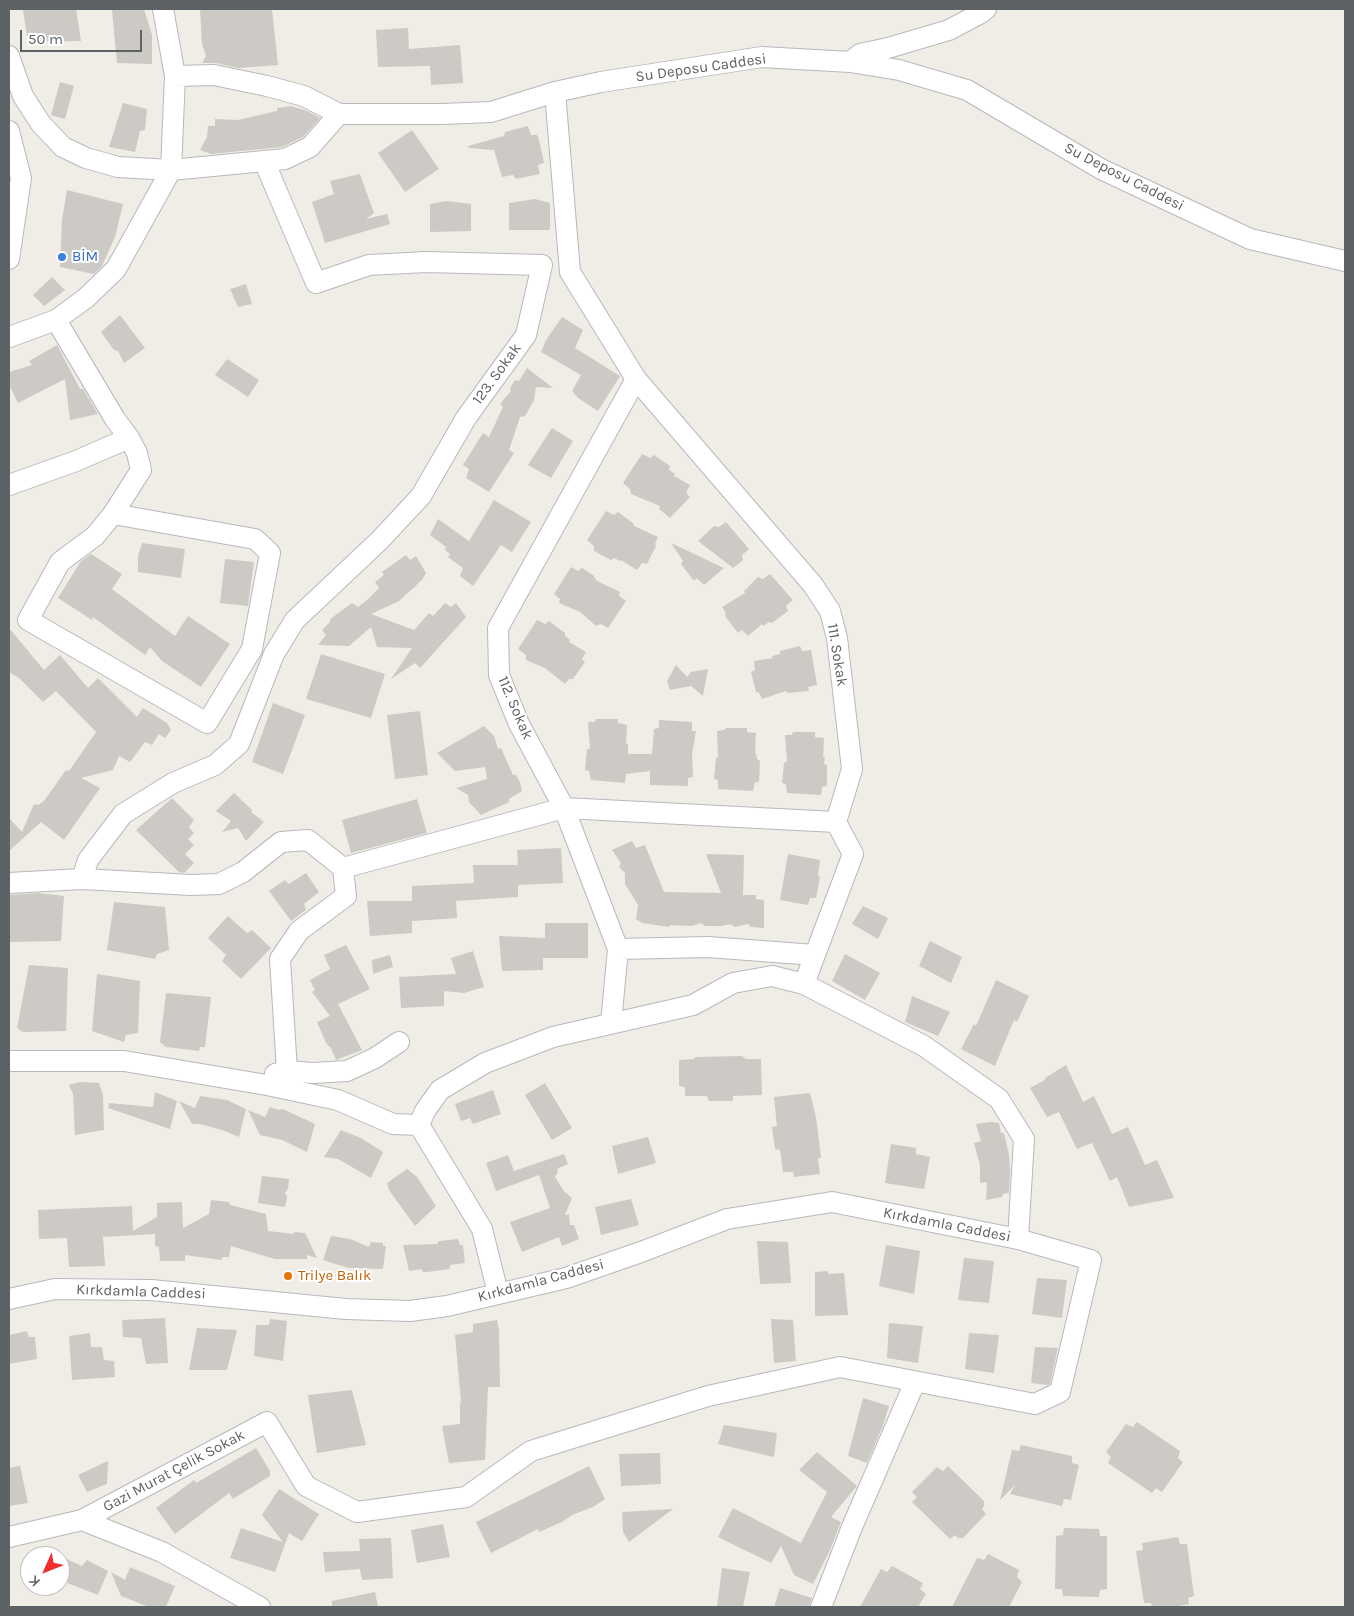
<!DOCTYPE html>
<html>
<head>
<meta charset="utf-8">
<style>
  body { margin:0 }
  #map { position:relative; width:1354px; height:1616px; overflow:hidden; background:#f0ede6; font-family:Karla,sans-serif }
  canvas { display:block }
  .frame { position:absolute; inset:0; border:10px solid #5d6266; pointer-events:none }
  .north { position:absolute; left:20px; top:1546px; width:50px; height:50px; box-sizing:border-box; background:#fff; border:1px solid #bec0c2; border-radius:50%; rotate:226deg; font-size:14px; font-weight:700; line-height:20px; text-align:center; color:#5d6266 }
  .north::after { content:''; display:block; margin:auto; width:18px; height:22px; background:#ed2f2f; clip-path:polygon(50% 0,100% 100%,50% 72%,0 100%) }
  .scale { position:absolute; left:20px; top:30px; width:122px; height:22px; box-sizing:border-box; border:2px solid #5d6266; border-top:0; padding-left:6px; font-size:15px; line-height:18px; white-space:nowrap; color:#5d6266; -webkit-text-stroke:4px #fff; paint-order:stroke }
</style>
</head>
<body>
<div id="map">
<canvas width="1354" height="1616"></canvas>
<div class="frame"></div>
<div class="north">K</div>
<div class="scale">50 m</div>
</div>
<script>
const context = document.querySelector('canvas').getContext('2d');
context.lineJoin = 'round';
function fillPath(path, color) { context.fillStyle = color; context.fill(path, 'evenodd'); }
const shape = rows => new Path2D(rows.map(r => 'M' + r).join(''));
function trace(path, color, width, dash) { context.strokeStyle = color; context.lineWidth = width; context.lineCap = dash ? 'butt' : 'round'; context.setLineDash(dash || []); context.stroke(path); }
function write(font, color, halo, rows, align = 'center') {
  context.font = font + ' Karla,sans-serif'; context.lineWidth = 4; context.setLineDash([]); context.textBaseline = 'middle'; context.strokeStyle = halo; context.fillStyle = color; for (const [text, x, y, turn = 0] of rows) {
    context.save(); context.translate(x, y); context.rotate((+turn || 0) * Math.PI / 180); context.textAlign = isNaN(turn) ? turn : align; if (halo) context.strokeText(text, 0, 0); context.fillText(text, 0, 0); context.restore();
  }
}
fillPath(shape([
  [33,9,76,9,81,41,28,42,23,10],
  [144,9,152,35,152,64,117,63,112,10],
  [200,9,272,9,278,65,238,68,216,63,202,63,206,56,202,44],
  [408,28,409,49,460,45,463,83,431,85,430,66,378,67,376,30],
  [60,82,74,86,65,119,51,115],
  [123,103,147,109,145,130,140,131,135,152,109,147],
  [291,106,307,111,320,118,303,137,282,147,211,154,200,150,207,137,208,126,215,126,215,119,238,120,277,111,277,108],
  [528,126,531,135,537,135,539,140,544,163,538,165,540,174,516,179,513,175,502,177,494,150,469,148,468,146,504,136,505,132],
  [412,130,439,169,405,192,378,153],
  [360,174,374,213,366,219,387,214,390,224,325,243,312,202,334,194,330,181],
  [67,190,123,204,115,237,102,266,94,274,60,267,62,220],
  [535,199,550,203,550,230,509,230,509,203],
  [446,201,471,204,471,231,430,232,430,204],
  [52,277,65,290,44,306,33,295],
  [246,284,252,304,238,307,230,289],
  [120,315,145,348,124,363,118,351,114,350,101,332],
  [562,317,583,330,575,348,620,376,598,411,578,398,572,391,581,375,541,352,546,340],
  [57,345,80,389,83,389,98,414,70,420,65,379,18,403,9,385,9,372,32,365,29,361],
  [227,359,259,380,248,397,215,375],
  [527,368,553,388,536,387,534,400,525,416,520,417,509,450,514,453,489,492,466,478,469,469,463,465,483,433,489,437,503,407,500,404,511,391,510,388,515,380,519,381],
  [552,428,573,441,551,478,528,465],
  [642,454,650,458,654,455,670,466,669,470,675,474,674,476,690,485,686,493,690,497,670,518,659,509,660,506,631,494,630,489,623,483],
  [494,500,531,522,512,552,501,545,473,586,460,576,463,568,448,557,450,554,445,550,446,547,430,535,438,519,469,541],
  [606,511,614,515,618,512,634,524,634,526,658,537,655,544,656,546,647,564,642,563,637,570,621,560,620,561,614,558,611,560,594,551,594,546,587,540],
  [726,522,749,549,742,555,743,560,733,568,698,541,714,526,719,527],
  [142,543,185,549,181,578,138,572,138,556],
  [671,543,724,568,704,585,697,578,694,581,681,564,683,561],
  [91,554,122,574,112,589,175,636,188,616,230,644,201,687,162,661,150,647,145,655,93,617,92,620,58,598,81,561],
  [406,555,410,560,416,556,426,573,422,580,399,601,371,614,414,630,429,613,433,616,445,603,451,607,456,603,466,617,420,668,415,663,391,679,412,648,377,647,371,627,349,646,318,645,326,635,322,630,330,622,330,619,352,603,358,607,367,600,379,588,375,582,384,575,382,572],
  [225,559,254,562,248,606,220,603],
  [571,567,578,571,582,568,593,575,597,581,620,592,619,596,626,601,608,628,601,624,596,626,580,612,559,603,560,599,554,594],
  [770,574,793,600,786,606,788,611,772,623,769,622,763,626,762,624,748,636,742,630,738,633,725,616,726,613,722,607,745,593,744,591,758,577,763,579],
  [537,620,545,624,549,621,565,633,565,636,570,640,569,642,586,652,582,659,585,662,573,679,569,679,565,684,545,668,526,660,526,655,518,649],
  [9,628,44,670,60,655,88,688,98,678,137,717,143,708,167,723,171,730,165,738,159,734,152,745,145,742,130,762,119,756,113,770,81,778,100,788,64,840,41,822,9,851,9,818,22,832,34,804,38,805,44,801,66,770,69,771,96,732,56,691,43,702,19,678,9,672],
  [800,646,802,651,811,650,817,685,808,687,809,691,788,693,786,691,762,699,759,693,756,692,751,672,755,670,754,661,773,658,772,656,780,654,780,651],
  [321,654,385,674,371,718,306,699],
  [676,665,687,677,691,672,708,669,703,696,691,686,670,690,667,681],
  [273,703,305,715,283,774,252,762],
  [420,711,428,775,395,779,387,715],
  [596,719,618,719,618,723,627,725,626,744,628,744,628,754,652,754,654,729,659,728,659,720,692,722,692,731,696,731,692,754,693,777,688,778,688,786,650,785,650,771,626,774,625,783,591,780,589,771,585,770,587,749,590,749,588,722,595,722],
  [484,726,494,736,498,749,501,748,513,775,516,775,520,782,522,791,509,799,509,802,481,815,469,802,468,795,456,788,487,779,485,767,455,771,437,753],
  [726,728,747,728,747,732,756,733,755,753,756,753,757,759,760,761,759,782,755,782,753,791,718,789,718,780,714,779,716,758,718,757,717,731,724,730],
  [793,732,815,732,815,737,824,738,823,757,825,757,824,764,827,765,827,786,822,787,821,795,787,793,786,784,782,783,784,763,787,761,785,735,792,735],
  [234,793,252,810,251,812,264,822,246,841,238,828,222,832,231,821,216,811],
  [172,798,194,820,189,827,194,833,188,839,194,845,185,854,194,863,184,873,179,872,136,830],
  [417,799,427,833,351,853,342,820],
  [632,841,636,848,645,845,664,892,721,893,706,854,744,855,743,895,756,895,756,899,764,900,764,928,751,927,748,924,735,927,730,924,722,926,705,926,701,923,691,926,670,925,670,927,642,923,636,919,638,905,625,884,625,873,619,867,621,863,612,850],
  [561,848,563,883,518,885,518,897,456,901,457,918,412,921,412,933,370,936,367,901,412,901,412,886,474,883,473,865,518,865,517,850],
  [788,854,820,860,818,876,820,877,816,898,810,898,808,905,780,900],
  [306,873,319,892,304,904,306,910,291,921,269,891,285,880,289,884],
  [38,893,64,896,61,941,9,942,9,895],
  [114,902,165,907,169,950,157,954,155,959,107,950],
  [863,906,888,918,878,939,852,924],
  [228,916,247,933,252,930,271,948,241,979,222,961,226,955,208,938],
  [545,923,588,923,588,958,543,958,543,970,502,971,499,936,545,938],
  [930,941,962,957,951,983,919,966],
  [346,945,370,989,338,1004,362,1050,336,1060,331,1048,326,1043,317,1022,330,1016,312,992,315,990,310,980,330,969,324,955],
  [473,951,484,987,464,993,444,991,444,1006,401,1008,399,977,456,974,451,958],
  [845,954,880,973,865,1000,832,981],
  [390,955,393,967,373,974,372,960],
  [29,965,68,968,66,1031,23,1032,17,1028],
  [97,974,140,981,138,1033,126,1035,124,1042,92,1031],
  [996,980,1029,996,1017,1022,1014,1020,995,1066,961,1049,974,1024,976,1026],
  [166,993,211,997,205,1047,200,1047,199,1051,166,1047,160,1042],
  [912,996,950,1012,938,1036,905,1022],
  [742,1056,746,1059,761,1059,762,1095,733,1096,733,1101,709,1101,707,1096,685,1096,685,1087,679,1086,679,1060,694,1059,695,1057],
  [1066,1065,1083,1102,1094,1096,1112,1134,1128,1127,1145,1165,1157,1160,1174,1198,1129,1207,1117,1177,1110,1181,1092,1143,1077,1149,1059,1112,1047,1117,1030,1088,1045,1080,1045,1078],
  [80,1082,99,1083,103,1095,104,1130,75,1135,73,1094,69,1085],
  [545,1083,572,1128,552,1140,525,1095],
  [493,1090,501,1114,473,1124,470,1118,461,1121,455,1104],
  [155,1092,177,1101,170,1129,108,1108,109,1103,153,1107],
  [810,1093,816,1117,821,1157,818,1159,820,1174,794,1177,793,1172,783,1172,780,1150,775,1149,772,1127,777,1126,774,1097],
  [200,1096,227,1100,246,1109,239,1137,222,1130,200,1124,192,1124,179,1101,195,1108],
  [270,1107,279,1110,283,1109,315,1124,307,1152,282,1140,260,1135,248,1110,265,1117],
  [990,1122,999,1123,1001,1133,1004,1133,1009,1155,1010,1172,1009,1193,1003,1194,1002,1197,986,1200,987,1182,980,1183,980,1165,974,1143,981,1141,976,1124],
  [341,1130,361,1138,383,1152,371,1178,338,1159,324,1157],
  [648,1137,656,1163,618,1174,612,1146],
  [891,1144,916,1148,916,1154,930,1157,924,1189,885,1183],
  [564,1154,568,1164,557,1169,558,1172,555,1177,564,1191,572,1198,565,1215,569,1214,570,1225,574,1225,579,1239,562,1246,559,1237,522,1252,510,1222,550,1208,539,1175,496,1191,486,1163,508,1155,514,1171],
  [407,1169,417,1177,436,1206,415,1226,389,1190,387,1183],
  [262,1176,289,1179,288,1189,285,1193,287,1197,285,1207,258,1203],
  [631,1199,639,1225,601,1235,595,1207],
  [211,1200,229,1202,230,1205,266,1214,268,1231,294,1234,294,1232,305,1233,317,1258,307,1255,307,1259,275,1259,231,1246,229,1257,223,1257,221,1260,185,1255,185,1261,160,1261,159,1247,155,1246,155,1234,103,1237,105,1266,69,1267,67,1238,39,1239,38,1210,132,1206,133,1231,157,1217,157,1203,182,1202,183,1228,209,1214],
  [331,1236,350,1239,369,1247,371,1242,383,1243,383,1246,386,1246,383,1269,348,1268,323,1260],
  [458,1239,460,1245,463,1245,465,1263,450,1265,450,1269,427,1272,423,1272,421,1269,409,1271,403,1245,437,1244,439,1241],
  [757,1241,788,1242,791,1283,760,1284],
  [886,1245,920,1251,914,1294,879,1286],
  [964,1258,994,1261,989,1303,958,1300],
  [827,1271,829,1274,844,1273,848,1315,815,1316,815,1272],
  [1037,1278,1067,1280,1062,1318,1032,1314],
  [165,1318,168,1363,146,1364,141,1338,123,1337,122,1320],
  [270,1319,287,1321,283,1361,254,1356,256,1325,269,1325],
  [771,1319,793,1320,796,1361,774,1363],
  [497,1320,499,1330,500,1387,488,1387,485,1460,449,1463,442,1426,460,1424,460,1403,461,1403,455,1335,473,1332,473,1324],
  [889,1323,923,1326,918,1363,887,1358],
  [197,1328,237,1330,227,1370,189,1370],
  [27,1331,29,1337,35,1337,37,1359,9,1364,9,1335],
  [90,1333,91,1347,102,1347,104,1360,114,1361,115,1377,72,1380,69,1336],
  [969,1333,999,1335,994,1373,965,1369],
  [1035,1347,1058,1348,1050,1384,1047,1385,1031,1383],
  [352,1390,366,1445,317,1453,308,1395],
  [863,1398,889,1406,882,1428,867,1463,848,1456],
  [1137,1422,1180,1451,1178,1458,1183,1462,1162,1492,1156,1488,1152,1493,1108,1463,1111,1457,1106,1452,1126,1424,1133,1427],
  [724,1425,777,1433,774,1457,718,1444],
  [1021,1445,1072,1456,1072,1463,1079,1465,1071,1500,1064,1499,1062,1506,1010,1494,1015,1485,1000,1500,1012,1450,1019,1451],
  [256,1448,270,1471,270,1476,233,1499,229,1493,175,1534,156,1508,194,1480,196,1483],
  [817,1452,857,1486,831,1517,841,1522,830,1550,813,1584,794,1575,781,1546,771,1563,718,1537,733,1508,801,1543,827,1492,799,1470],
  [660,1453,661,1484,621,1486,619,1454],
  [108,1461,107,1484,87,1492,78,1475],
  [20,1466,28,1503,9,1506,9,1468],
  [589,1466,605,1499,593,1507,572,1515,562,1522,539,1532,538,1529,491,1553,476,1522],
  [948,1466,984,1501,984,1506,982,1509,986,1514,963,1538,958,1538,955,1535,950,1539,912,1502,917,1497,912,1492,937,1467,943,1471],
  [279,1489,319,1514,302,1541,289,1533,275,1572,230,1558,241,1528,283,1542,262,1515],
  [673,1509,629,1542,623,1532,622,1512],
  [443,1524,450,1557,417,1563,411,1530],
  [1064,1528,1099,1529,1100,1536,1107,1536,1107,1589,1100,1590,1099,1597,1063,1596,1062,1589,1055,1589,1056,1536,1063,1535],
  [1178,1537,1180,1544,1187,1544,1194,1596,1188,1598,1189,1604,1173,1607,1152,1607,1151,1603,1144,1603,1136,1551,1143,1550,1142,1543],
  [391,1538,393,1578,362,1580,360,1569,325,1572,323,1552,360,1551,359,1539],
  [988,1554,1019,1570,1017,1577,1022,1582,1009,1607,952,1607,977,1558,984,1560],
  [60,1556,82,1566,87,1560,108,1571,98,1595,60,1580],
  [892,1566,923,1583,920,1589,926,1594,918,1607,860,1607,881,1569,887,1572],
  [130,1567,175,1586,166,1607,149,1607,121,1596,111,1572,125,1580],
  [722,1568,750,1572,743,1607,717,1607],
  [780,1588,812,1598,809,1607,774,1607],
  [375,1592,378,1607,332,1607,332,1601]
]), '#cdc9c5');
const minor = shape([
  [9,56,23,96,41,124,63,147,86,158,118,167,171,170,285,159,310,147,339,114],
  [850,62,860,54,888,48,949,30,981,13,986,9],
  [175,76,214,75,267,86,304,96,339,114,442,114,491,112,555,92,601,82,762,57,850,62,899,70,967,90,1101,169,1250,239,1345,261],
  [555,92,570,272,636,379,813,585,830,611,837,638,852,769,836,822,853,854,804,984],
  [9,131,21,178,9,259],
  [56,320,115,419,129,438,137,453,141,470,113,514,95,536,60,562,28,620,207,723,252,649,270,553,255,539,113,514],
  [9,337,56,320,86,298,116,269,171,170,175,76,163,9],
  [9,485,76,461,129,438],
  [343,868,564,808,836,822],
  [82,879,88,860,123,814,173,783,215,765,239,744,274,654,295,620,379,541,421,496,466,418,526,335,542,265,426,262,369,265,316,283,264,161],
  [9,883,82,879,191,885,219,884,243,872,281,842,308,840,343,868,346,896,299,931,280,959,287,1071],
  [618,949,708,947,815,955],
  [611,1023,618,949,564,808,519,724,499,675,498,628,636,379],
  [9,1061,124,1061,267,1085,338,1100,393,1124,419,1125],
  [275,1074,287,1071,313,1073,347,1071,375,1058,399,1042],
  [419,1125,425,1111,440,1090,485,1063,553,1037,693,1005,733,983,772,976,804,984,924,1046,999,1099,1024,1139,1018,1239],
  [419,1125,482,1229,498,1293],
  [9,1299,55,1289,151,1290,346,1309,410,1311,447,1306,566,1278,641,1252,727,1219,832,1202,1018,1239,1091,1260,1060,1392,1035,1404,840,1367,708,1396,531,1451,466,1497,357,1512,306,1486,267,1422,82,1520,9,1537],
  [82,1520,162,1552,260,1607],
  [821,1607,852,1527,915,1382]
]);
trace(minor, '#b6b9bc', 22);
trace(minor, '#fff', 20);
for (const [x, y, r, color] of [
  [62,257,5,"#3f7fe0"],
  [288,1276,5,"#e8710a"]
]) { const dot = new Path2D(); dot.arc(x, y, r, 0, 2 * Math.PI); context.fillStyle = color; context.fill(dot); trace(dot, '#fff', 2); }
write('15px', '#5d6266', '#fff', [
  ["Su Deposu Caddesi",701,68,-8],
  ["Su Deposu Caddesi",1124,177,27],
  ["123. Sokak",497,374,-54],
  ["111. Sokak",837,655,81],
  ["112. Sokak",515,708,67],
  ["Kırkdamla Caddesi",947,1225,11],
  ["Kırkdamla Caddesi",541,1281,-15],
  ["Kırkdamla Caddesi",141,1292,2],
  ["Gazi Murat Çelik Sokak",174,1471,-28]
]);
write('15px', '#366cbe', '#fff', [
  ["BİM",72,257]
], 'left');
write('15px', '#c56008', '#fff', [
  ["Trilye Balık",298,1276]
], 'left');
</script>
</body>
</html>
